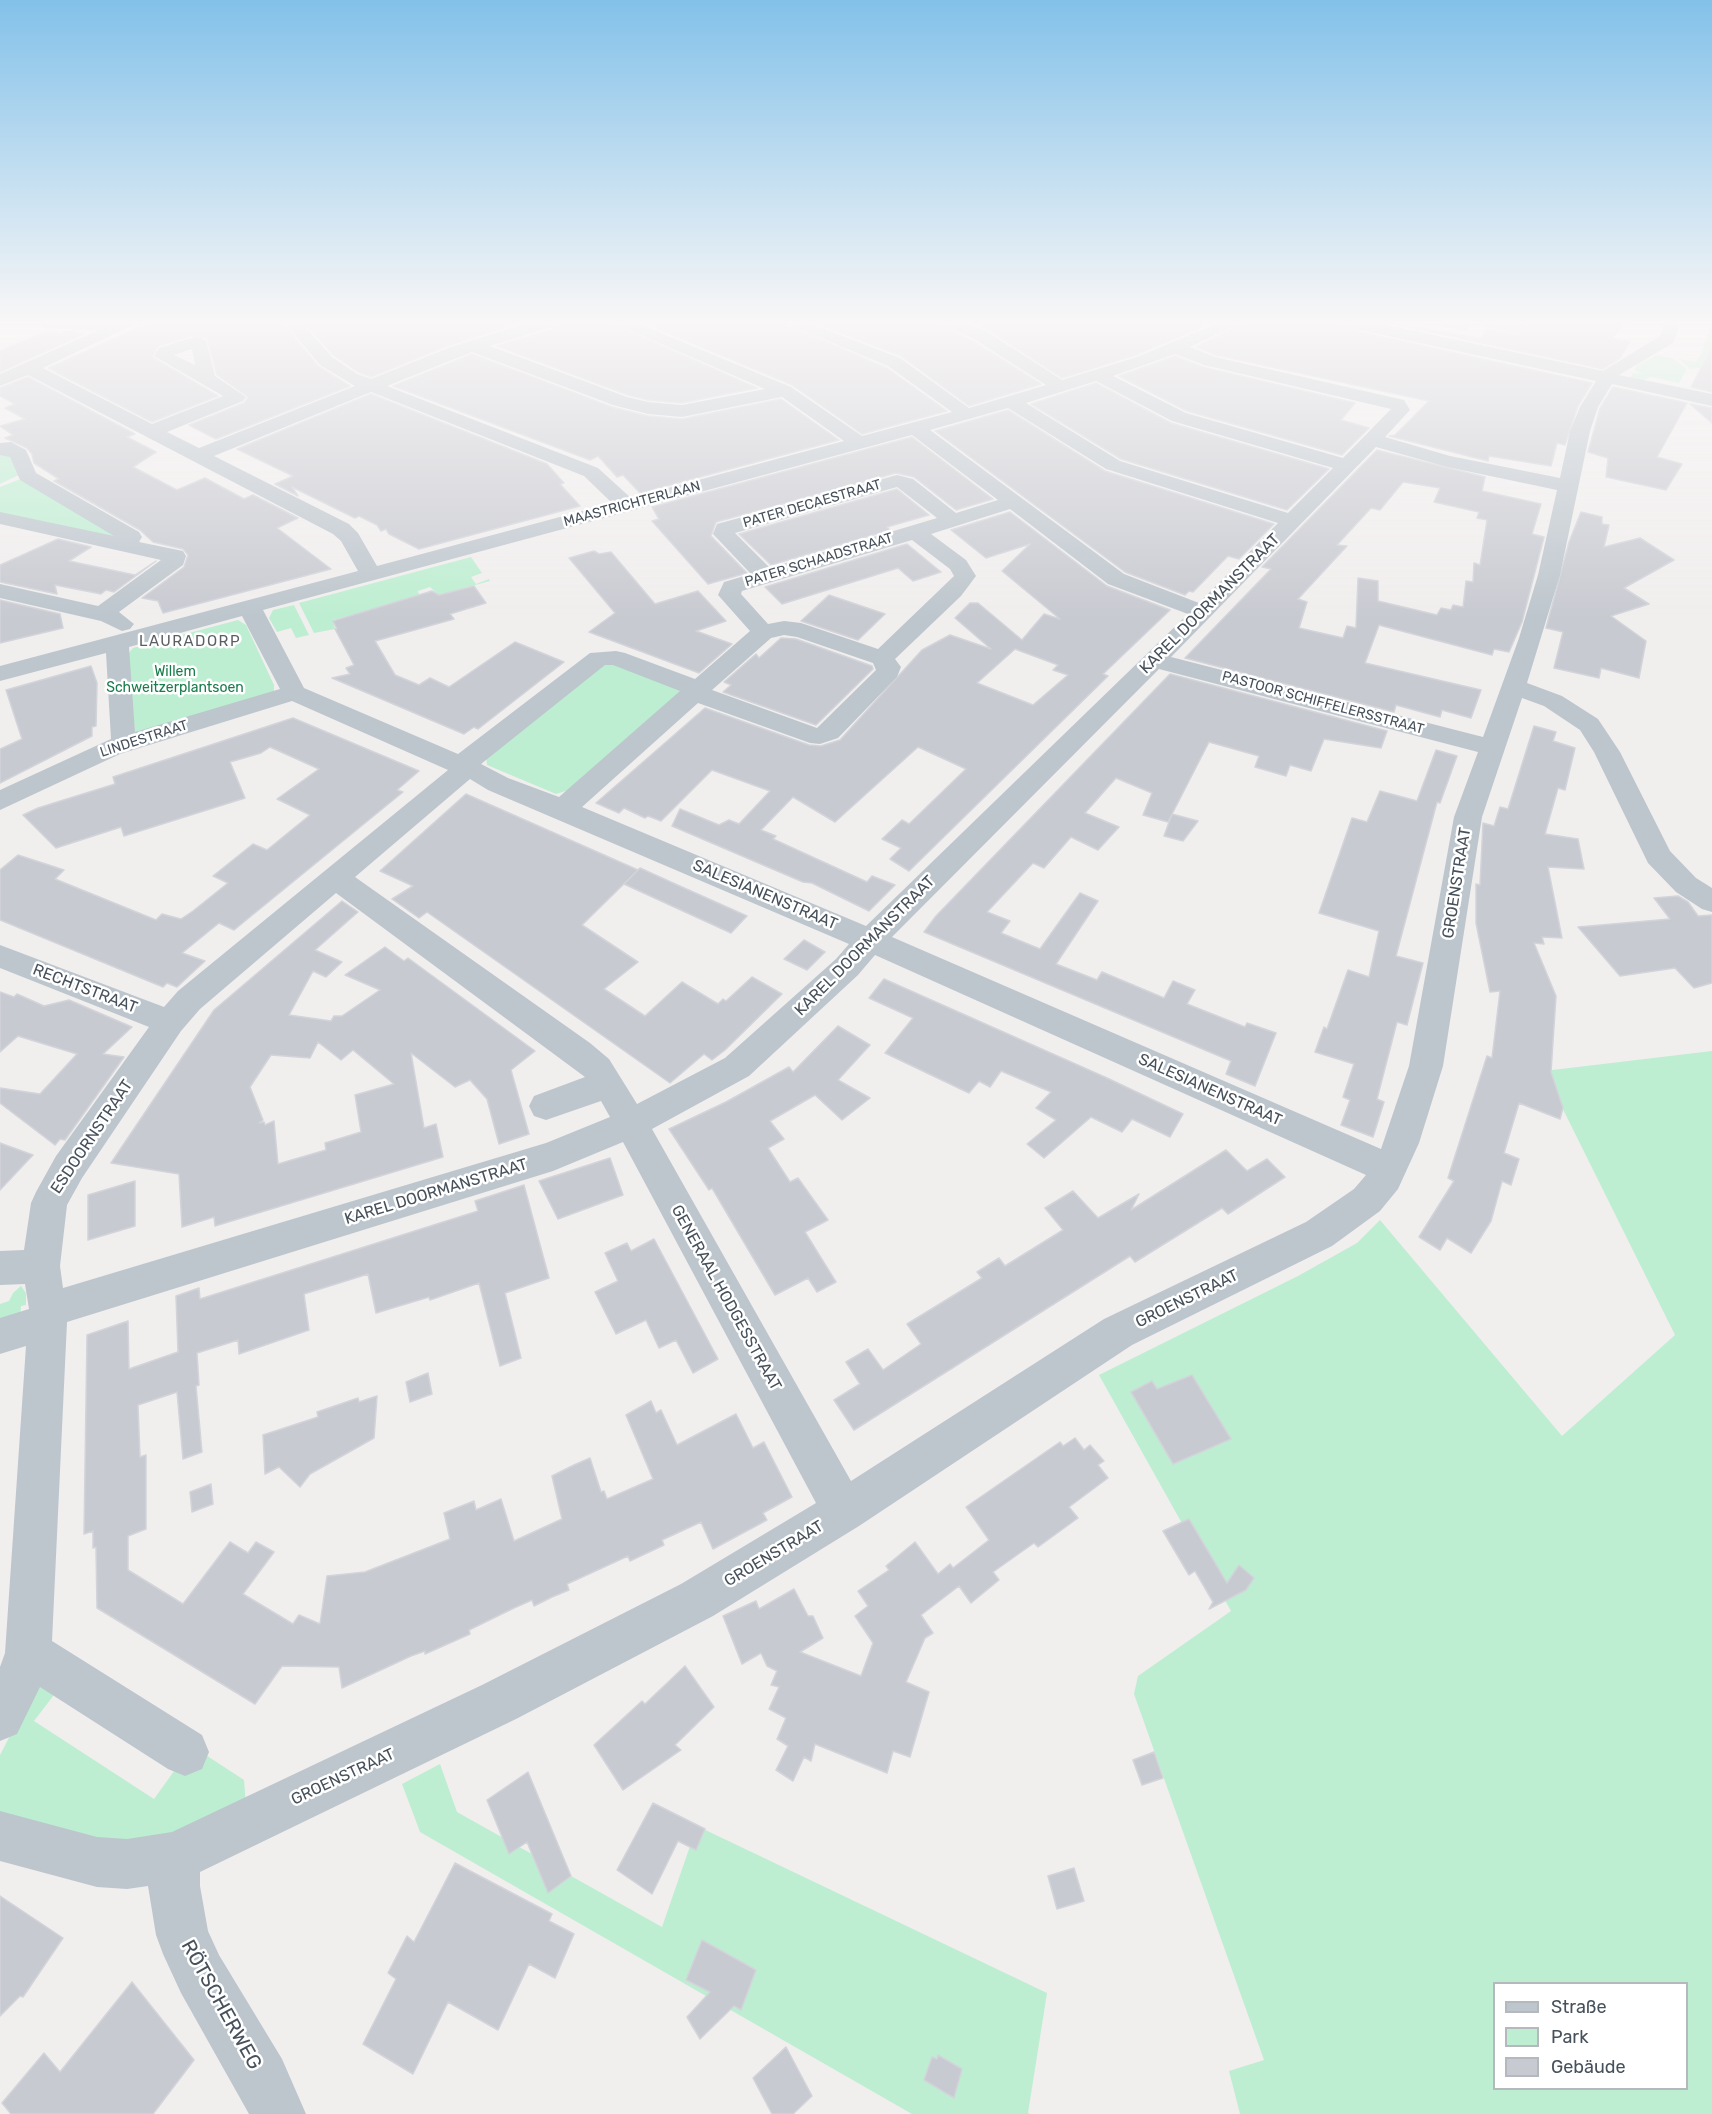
<!DOCTYPE html>
<html>
<head>
<meta charset="utf-8">
<style>
  body { margin:0 }
  #map { position:relative; width:1712px; height:2114px; overflow:hidden; background:#f1eeee; font-family:Rubik,sans-serif }
  canvas { display:block }
  .legend { position:absolute; left:1493px; top:1982px; width:195px; height:108px; box-sizing:border-box; background:#fff; border:2px solid #b5b9bd; margin:0; padding:8px 10px; list-style:none; font-size:18px; color:#47515b }
  .legend li { display:flex; align-items:center; gap:12px; height:30px }
  .legend b { width:30px; border:2px solid #b5b9bd }
</style>
</head>
<body>
<div id="map">
<canvas width="1712" height="2114"></canvas>
<ul class="legend">
<li><b style="height:8px;background:#bdc6cd"></b>Straße</li>
<li><b style="height:16px;background:#bdeed1"></b>Park</li>
<li><b style="height:16px;background:#c8cad1"></b>Gebäude</li>
</ul>
</div>
<script>
const context = document.querySelector('canvas').getContext('2d');
context.lineJoin = 'round';
function fillPath(path, color) { context.fillStyle = color; context.fill(path, 'evenodd'); }
const shape = rows => new Path2D(rows.map(r => 'M' + r).join(''));
function trace(path, color, width, dash) { context.strokeStyle = color; context.lineWidth = width; context.lineCap = dash ? 'butt' : 'round'; context.setLineDash(dash || []); context.stroke(path); }
function write(font, color, halo, rows, align = 'center') {
  context.font = font + ' Rubik,sans-serif'; context.lineWidth = 5; context.setLineDash([]); context.textBaseline = 'middle'; context.strokeStyle = halo; context.fillStyle = color; for (const [text, x, y, turn = 0] of rows) {
    context.save(); context.translate(x, y); context.rotate((+turn || 0) * Math.PI / 180); context.textAlign = isNaN(turn) ? turn : align; if (halo) context.strokeText(text, 0, 0); context.fillText(text, 0, 0); context.restore();
  }
}
fillPath(shape([
  [1429,323,1561,323,1549,340,1473,324,1465,331],
  [1712,327,1712,359,1708,367,1690,369,1679,359,1696,362,1702,353,1701,348,1704,347,1702,345,1707,340,1706,335,1709,333,1708,328],
  [1657,355,1672,358,1687,369,1679,383,1651,377,1642,381,1630,378,1633,373,1643,374,1635,371,1636,366],
  [0,451,9,451,21,474,0,484],
  [18,480,24,480,140,545,0,515,0,487],
  [471,557,482,573,471,577,476,584,489,579,490,581,439,595,430,587,418,591,419,595,409,599,333,620,335,629,314,633,299,603],
  [294,605,309,635,296,638,291,628,277,632,269,618,273,610],
  [238,620,246,625,274,685,274,693,135,733,128,654,133,648],
  [612,663,682,689,682,693,569,790,556,794,487,765,486,755,598,666],
  [1712,1051,1712,2114,1240,2114,1229,2071,1264,2060,1134,1694,1138,1676,1231,1611,1099,1375,1298,1276,1357,1243,1380,1220,1562,1436,1675,1335,1544,1071],
  [1494,1984,1686,1984,1686,2088,1494,2088],
  [21,1286,26,1293,26,1305,21,1306,20,1323,0,1329,0,1304,9,1301,13,1293],
  [39,1680,57,1691,34,1721,154,1799,192,1746,244,1780,246,1805,168,1837,119,1846,0,1813,0,1755],
  [440,1764,457,1812,662,1927,697,1826,1047,1993,1028,2113,1030,2114,912,2114,420,1832,402,1784]
]), '#bdeed1');
const building = shape([
  [149,323,283,323,318,366,350,386,216,439,189,425,244,403,248,397,217,375,207,338,191,336,158,346,152,357,218,396,152,422,48,368,149,323],
  [305,323,518,323,447,346,371,377,358,372,333,355,305,323],
  [556,323,611,323,757,388,682,403,648,400,628,395,497,346,553,329,556,323],
  [644,323,783,323,887,368,947,411,862,434,792,385,644,323],
  [816,323,938,323,973,341,1041,384,969,406,901,356,816,323],
  [972,323,1211,323,1136,355,1062,378,987,329,972,323],
  [1243,323,1341,323,1351,330,1592,383,1578,406,1565,445,1557,443,1551,466,1489,456,1488,461,1389,436,1395,435,1429,401,1216,355,1196,347,1243,323],
  [1390,323,1481,338,1486,329,1523,336,1524,323,1625,323,1612,338,1630,342,1620,358,1603,369,1390,323],
  [47,331,61,334,68,331,84,334,0,372,0,351,47,331],
  [1712,347,1712,392,1691,387,1712,347],
  [472,354,612,407,648,416,682,419,781,399,839,440,640,493,623,475,617,477,598,456,590,460,393,386,472,354],
  [1175,356,1203,367,1355,403,1341,420,1369,428,1342,455,1187,411,1119,376,1175,356],
  [28,377,135,434,127,437,156,452,133,467,177,490,205,478,244,499,253,495,298,518,277,528,331,569,163,613,158,601,142,598,184,567,188,555,183,549,153,542,140,530,54,481,59,479,34,463,32,454,27,448,5,438,13,435,0,426,25,419,5,408,15,404,0,396,0,388,28,377],
  [1096,383,1171,423,1329,469,1287,510,1121,459,1031,404,1096,383],
  [1613,387,1687,403,1657,457,1682,464,1666,490,1606,477,1608,458,1588,452,1600,408,1613,387],
  [371,394,547,464,564,483,560,484,580,506,419,549,389,534,386,529,381,531,377,525,359,516,355,518,292,487,298,496,275,484,293,476,237,449,371,394],
  [1690,404,1712,408,1712,423,1690,404],
  [1008,410,1105,471,1274,524,1239,559,1228,556,1193,592,1189,591,1185,595,1125,572,935,431,1008,410],
  [912,437,993,499,956,510,914,477,896,473,716,522,711,536,747,573,708,584,652,521,659,519,652,507,912,437],
  [1377,450,1485,477,1482,491,1541,504,1532,534,1544,537,1522,622,1509,652,1494,649,1492,655,1379,625,1365,663,1481,690,1471,718,1442,710,1440,717,1396,705,1394,712,1185,658,1271,569,1262,567,1377,450],
  [1403,482,1440,488,1434,502,1479,512,1477,518,1487,520,1480,565,1474,563,1473,582,1466,581,1463,607,1453,605,1451,610,1441,608,1437,615,1378,601,1378,581,1358,578,1356,628,1347,626,1343,638,1299,628,1307,602,1298,599,1347,546,1337,545,1371,508,1380,510,1403,482],
  [897,489,929,515,887,527,890,530,771,565,739,534,897,489],
  [1010,512,1107,586,1170,610,1103,674,1108,676,909,871,890,859,901,848,882,839,902,820,909,824,966,769,918,747,835,822,793,797,761,830,776,836,773,839,867,882,872,876,895,885,869,911,812,883,803,882,672,826,680,809,719,825,729,820,739,824,770,791,712,770,661,821,648,816,645,818,624,808,619,813,596,803,705,708,809,745,821,746,840,740,922,650,950,635,991,649,955,618,970,603,978,603,1022,640,1044,614,1060,619,1002,571,1030,544,986,558,951,530,1010,512],
  [1015,649,1058,665,1053,670,1068,675,1033,705,977,683,1015,649],
  [1581,512,1602,517,1602,524,1609,525,1604,547,1640,538,1674,560,1624,588,1649,604,1611,616,1646,641,1639,678,1601,668,1599,678,1554,668,1563,632,1546,628,1569,542,1581,512],
  [58,539,91,547,69,561,135,575,156,561,114,592,106,590,101,594,55,585,57,594,0,582,0,565,58,539],
  [907,544,941,572,913,581,898,568,782,604,765,587,907,544],
  [594,551,599,554,611,552,655,604,698,591,726,621,696,631,732,644,699,673,589,632,615,613,569,558,594,551],
  [474,586,486,603,450,614,454,619,375,641,395,675,419,685,430,678,449,687,515,642,564,662,478,729,474,727,464,734,332,678,350,674,346,668,354,665,335,629,337,629,333,621,432,591,439,595,474,586],
  [829,595,885,614,858,640,801,621,829,595],
  [0,600,60,614,63,628,0,643,0,600],
  [781,638,796,639,872,666,873,669,816,725,723,692,731,685,724,682,756,654,759,658,781,638],
  [91,666,97,683,96,726,92,727,92,736,0,783,0,749,22,739,6,690,91,666],
  [1170,674,1387,731,1381,748,1324,739,1311,771,1290,765,1286,776,1255,767,1259,756,1209,742,1168,822,1143,815,1152,793,1116,778,1085,813,1119,827,1098,850,1071,837,1044,868,1033,863,987,912,1010,921,1001,933,1040,949,1080,893,1098,901,1056,964,1097,980,1102,972,1164,998,1173,981,1195,990,1187,1004,1245,1027,1247,1023,1276,1033,1255,1086,1226,1074,1231,1061,924,932,936,916,1170,674],
  [293,718,419,771,397,790,403,792,234,930,219,923,182,953,205,961,177,987,167,983,163,987,0,920,0,870,18,855,64,870,55,879,156,920,162,914,181,919,193,911,228,883,213,876,253,844,267,850,310,815,277,799,319,769,270,747,261,753,230,762,245,798,124,836,121,827,56,848,23,815,38,808,115,784,113,777,293,718],
  [1534,726,1556,732,1553,741,1575,748,1565,790,1558,788,1545,834,1578,839,1584,869,1548,867,1562,938,1542,937,1544,944,1534,943,1556,996,1551,1072,1563,1108,1560,1119,1519,1103,1504,1153,1519,1159,1511,1185,1502,1181,1491,1221,1471,1253,1447,1238,1440,1250,1419,1237,1454,1181,1448,1178,1487,1056,1492,1058,1500,991,1490,992,1476,923,1476,884,1480,885,1483,823,1494,826,1500,807,1508,809,1534,726],
  [1436,750,1457,756,1440,803,1437,802,1396,956,1423,963,1407,1025,1397,1022,1377,1099,1384,1102,1373,1137,1341,1125,1350,1100,1343,1097,1354,1064,1315,1052,1324,1027,1327,1029,1348,970,1369,977,1379,931,1319,913,1352,818,1367,822,1380,791,1417,801,1436,750],
  [466,794,638,870,582,925,638,962,604,989,645,1016,682,982,718,1004,723,999,726,1001,752,977,782,994,725,1050,712,1060,704,1054,670,1083,427,912,419,918,392,899,413,886,380,871,466,794],
  [1172,814,1198,821,1183,841,1164,836,1172,814],
  [640,868,673,883,747,916,731,933,624,884,640,868],
  [1678,896,1688,902,1698,916,1712,915,1712,983,1694,988,1675,968,1620,976,1578,927,1670,919,1654,898,1678,896],
  [342,901,358,912,315,950,342,962,326,977,313,971,289,1015,331,1021,334,1016,342,1016,380,990,345,975,385,947,404,961,408,958,535,1051,511,1070,529,1134,499,1144,487,1099,470,1080,455,1087,411,1053,424,1128,436,1124,443,1157,215,1226,214,1217,182,1227,179,1174,111,1163,214,1010,342,901],
  [318,1042,341,1060,353,1050,394,1084,355,1095,361,1132,325,1143,326,1150,278,1164,274,1121,265,1125,264,1122,259,1123,263,1120,250,1087,271,1055,310,1058,318,1042],
  [804,940,825,952,807,970,784,959,804,940],
  [884,979,1107,1078,1183,1114,1170,1137,1132,1119,1122,1132,1091,1117,1044,1158,1027,1144,1056,1120,1036,1108,1051,1092,1001,1071,990,1087,979,1081,969,1093,885,1053,913,1018,869,998,884,979],
  [0,992,14,997,17,994,44,1006,69,1000,132,1027,103,1054,124,1057,65,1140,60,1139,55,1145,0,1103,0,1088,40,1094,77,1054,18,1036,0,1052,0,992],
  [838,1026,870,1045,838,1080,870,1098,842,1120,815,1095,770,1121,784,1139,768,1148,790,1182,798,1178,828,1220,805,1232,836,1282,817,1292,808,1278,775,1295,712,1188,709,1190,669,1129,726,1102,789,1067,793,1072,838,1026],
  [0,1143,33,1155,0,1190,0,1143],
  [1226,1150,1247,1171,1267,1159,1285,1177,1228,1214,1222,1208,1135,1262,1130,1256,854,1430,834,1400,860,1384,846,1362,868,1349,883,1370,921,1344,907,1324,982,1278,977,1272,999,1258,1005,1266,1063,1230,1045,1208,1073,1191,1098,1218,1139,1194,1131,1210,1226,1150],
  [610,1158,623,1195,558,1219,539,1181,610,1158],
  [135,1181,135,1226,88,1240,88,1195,135,1181],
  [524,1185,549,1278,505,1293,521,1358,500,1366,479,1283,430,1300,429,1297,376,1313,368,1274,304,1294,309,1330,239,1354,238,1340,197,1353,199,1385,196,1386,202,1452,183,1459,177,1392,138,1405,140,1457,146,1455,146,1529,128,1536,128,1570,183,1604,230,1542,248,1553,256,1542,274,1552,243,1594,293,1624,299,1615,320,1624,327,1576,365,1572,450,1539,444,1513,474,1501,476,1510,501,1499,514,1541,562,1519,552,1476,574,1465,590,1458,601,1492,604,1491,607,1499,653,1479,626,1415,651,1401,656,1413,661,1410,677,1445,736,1414,753,1448,764,1442,792,1497,763,1513,767,1520,713,1549,701,1522,662,1540,664,1545,630,1561,628,1556,567,1584,569,1590,552,1597,534,1606,532,1600,514,1608,469,1630,470,1634,425,1654,425,1651,411,1656,342,1688,339,1667,282,1666,255,1704,97,1608,96,1547,93,1548,93,1531,84,1534,87,1335,128,1321,129,1369,178,1352,176,1296,199,1288,200,1299,478,1211,475,1201,524,1185],
  [654,1239,718,1359,693,1373,676,1340,659,1348,646,1320,616,1334,595,1292,618,1281,605,1253,627,1243,631,1251,654,1239],
  [428,1373,432,1394,410,1402,406,1382,428,1373],
  [1192,1375,1231,1439,1173,1464,1131,1392,1152,1381,1157,1389,1192,1375],
  [377,1396,374,1438,310,1474,300,1487,279,1467,265,1474,263,1435,318,1417,317,1412,358,1398,359,1402,377,1396],
  [1075,1438,1084,1450,1090,1445,1104,1461,1098,1465,1108,1478,1069,1507,1078,1518,1038,1547,1034,1543,993,1572,999,1580,971,1603,959,1586,921,1615,933,1633,925,1638,906,1682,929,1692,910,1757,893,1751,887,1773,815,1744,811,1761,804,1757,793,1781,776,1770,788,1746,777,1739,786,1718,769,1709,779,1687,771,1685,777,1671,767,1666,761,1653,742,1664,723,1616,756,1601,759,1609,794,1589,808,1616,813,1616,823,1638,800,1652,861,1676,873,1643,855,1616,868,1606,858,1591,889,1570,886,1566,915,1542,938,1574,950,1564,953,1568,989,1540,966,1507,1060,1442,1063,1446,1075,1438],
  [211,1484,213,1504,192,1512,190,1492,211,1484],
  [1189,1519,1227,1583,1239,1565,1254,1578,1246,1590,1209,1609,1213,1602,1195,1571,1189,1575,1163,1531,1189,1519],
  [685,1666,714,1707,675,1745,681,1750,623,1790,594,1745,642,1701,645,1704,685,1666],
  [1154,1752,1163,1778,1142,1785,1133,1760,1154,1752],
  [528,1772,571,1876,548,1893,527,1842,509,1854,487,1800,528,1772],
  [653,1803,705,1829,696,1850,678,1841,652,1894,617,1870,653,1803],
  [455,1863,552,1914,549,1921,574,1934,555,1978,529,1964,498,2030,448,2002,413,2074,363,2044,396,1979,388,1973,407,1936,414,1942,455,1863],
  [1074,1868,1084,1901,1057,1909,1048,1876,1074,1868],
  [0,1896,63,1938,23,1997,20,1996,0,2016,0,1896],
  [702,1940,756,1970,741,2010,734,2006,700,2039,687,2017,710,1992,686,1980,702,1940],
  [132,1982,194,2060,153,2114,11,2114,2,2103,44,2053,60,2072,132,1982],
  [786,2047,812,2096,793,2114,772,2114,753,2078,786,2047],
  [938,2055,962,2069,954,2098,924,2080,932,2057,937,2059,938,2055]
]);
fillPath(building, '#c8cad1');
trace(building, '#d2d4da', 1.5);
fillPath(shape([
  [37,323,137,323,43,368,152,424,223,396,154,356,159,348,191,338,197,337,206,340,215,376,246,397,243,401,167,432,199,448,355,386,320,365,285,323,302,323,332,357,357,374,371,379,448,348,527,323,554,323,552,327,490,346,627,397,648,402,682,405,765,389,613,323,637,323,791,387,862,436,952,412,888,366,785,323,809,323,900,358,969,408,1046,385,974,339,940,323,965,323,986,331,1062,380,1137,357,1218,323,1241,323,1190,347,1215,357,1404,400,1410,410,1385,437,1450,456,1560,478,1570,431,1580,407,1596,381,1351,328,1343,323,1377,323,1603,371,1660,336,1663,328,1661,323,1678,323,1679,328,1673,343,1619,375,1712,394,1712,406,1612,384,1598,407,1590,431,1560,575,1527,683,1562,696,1598,719,1620,752,1670,851,1696,878,1712,888,1712,912,1702,909,1676,892,1648,863,1594,752,1580,730,1544,706,1522,698,1482,817,1443,1066,1419,1143,1398,1189,1380,1211,1332,1246,1132,1345,859,1526,713,1616,516,1719,200,1872,200,1886,208,1931,219,1955,282,2059,306,2114,249,2114,181,1993,163,1954,156,1935,148,1886,127,1889,97,1887,0,1861,0,1811,97,1837,127,1839,172,1832,482,1685,681,1584,816,1503,623,1142,553,1171,67,1322,52,1641,202,1735,209,1752,202,1769,185,1776,168,1769,40,1687,17,1734,0,1741,0,1667,5,1653,26,1346,0,1354,0,1318,29,1309,25,1284,0,1285,0,1251,24,1250,31,1203,36,1192,56,1156,149,1027,0,968,0,945,164,1007,178,991,448,770,292,701,120,754,0,810,0,790,111,739,106,653,0,681,0,666,358,571,341,541,333,534,28,375,0,386,0,374,99,330,45,328,37,323],
  [192,349,195,365,174,355,192,349],
  [472,352,613,405,648,414,682,417,782,397,844,441,631,498,598,468,387,386,472,352],
  [1175,354,1204,365,1391,409,1343,458,1186,413,1113,376,1175,354],
  [1096,381,1172,421,1333,468,1288,513,1120,461,1026,403,1096,381],
  [371,392,584,476,612,503,377,566,358,533,349,524,214,456,371,392],
  [1008,408,1106,469,1278,523,1199,603,1124,574,930,430,1008,408],
  [912,435,998,500,956,513,913,479,897,475,717,524,713,534,751,574,724,582,718,595,750,631,695,679,625,653,616,651,590,653,458,754,304,688,263,610,912,435],
  [1376,447,1447,467,1557,490,1538,575,1519,638,1483,737,1171,657,1376,447],
  [897,487,937,518,770,568,735,533,897,487],
  [1010,509,1108,584,1188,614,866,926,582,807,698,703,810,743,820,744,838,738,897,677,901,667,895,659,961,596,976,576,966,560,931,534,1010,509],
  [912,540,950,569,954,576,878,649,801,623,784,621,768,624,741,594,742,591,912,540],
  [242,616,280,689,135,732,129,647,242,616],
  [784,635,797,637,873,663,876,670,817,728,712,690,771,638,784,635],
  [605,665,613,665,680,691,559,797,508,778,481,764,605,665],
  [1159,669,1478,752,1454,817,1409,1066,1381,1149,892,937,1159,669],
  [470,779,488,790,849,944,836,959,725,1058,637,1104,609,1059,590,1043,355,877,470,779],
  [336,893,585,1077,534,1096,529,1106,534,1116,546,1120,601,1101,610,1117,546,1143,63,1288,60,1266,67,1205,82,1178,181,1031,200,1009,336,893],
  [875,955,1366,1175,1354,1189,1306,1222,1104,1319,851,1481,652,1129,749,1076,858,975,875,955],
  [11,442,26,450,36,473,139,532,142,537,139,542,183,551,186,556,183,565,119,612,134,624,130,629,122,631,101,621,0,598,0,584,98,606,161,560,0,524,0,512,114,536,20,480,10,457,0,455,0,443,11,442]
]), '#bdc6cd');
const sky = context.createLinearGradient(0, 0, 0, 619);
sky.addColorStop(0, '#83c1e9');
sky.addColorStop(0.52, '#f9f7f7');
sky.addColorStop(1, '#f9f7f700');
context.fillStyle = sky;
context.fillRect(0, 0, 1712, 619);
write('14px', '#47515b', '#fff', [
  ["MAASTRICHTERLAAN",632,504,-15],
  ["PATER DECAESTRAAT",812,504,-16],
  ["PATER SCHAADSTRAAT",819,560,-17],
  ["PASTOOR SCHIFFELERSSTRAAT",1323,703,15],
  ["LINDESTRAAT",144,739,-18]
]);
write('14px', '#197c4b', '#fff', [
  ["Willem",175,672],
  ["Schweitzerplantsoen",175,688]
]);
context.letterSpacing = '1.5px';
write('15px', '#5b5f63', '#fff', [
  ["LAURADORP",190,642]
]);
context.letterSpacing = '0px';
write('16px', '#47515b', '#fff', [
  ["KAREL DOORMANSTRAAT",1210,604,-45],
  ["GROENSTRAAT",1457,883,-81],
  ["SALESIANENSTRAAT",765,895,23],
  ["KAREL DOORMANSTRAAT",865,946,-45],
  ["RECHTSTRAAT",85,989,21],
  ["SALESIANENSTRAAT",1210,1090,24],
  ["ESDOORNSTRAAT",92,1137,-56],
  ["KAREL DOORMANSTRAAT",436,1192,-17],
  ["GENERAAL HODGESSTRAAT",726,1298,61],
  ["GROENSTRAAT",1187,1299,-26],
  ["GROENSTRAAT",774,1554,-31],
  ["GROENSTRAAT",343,1777,-25]
]);
write('20px', '#47515b', '#fff', [
  ["RÖTSCHERWEG",221,2005,61]
]);
</script>
</body>
</html>
